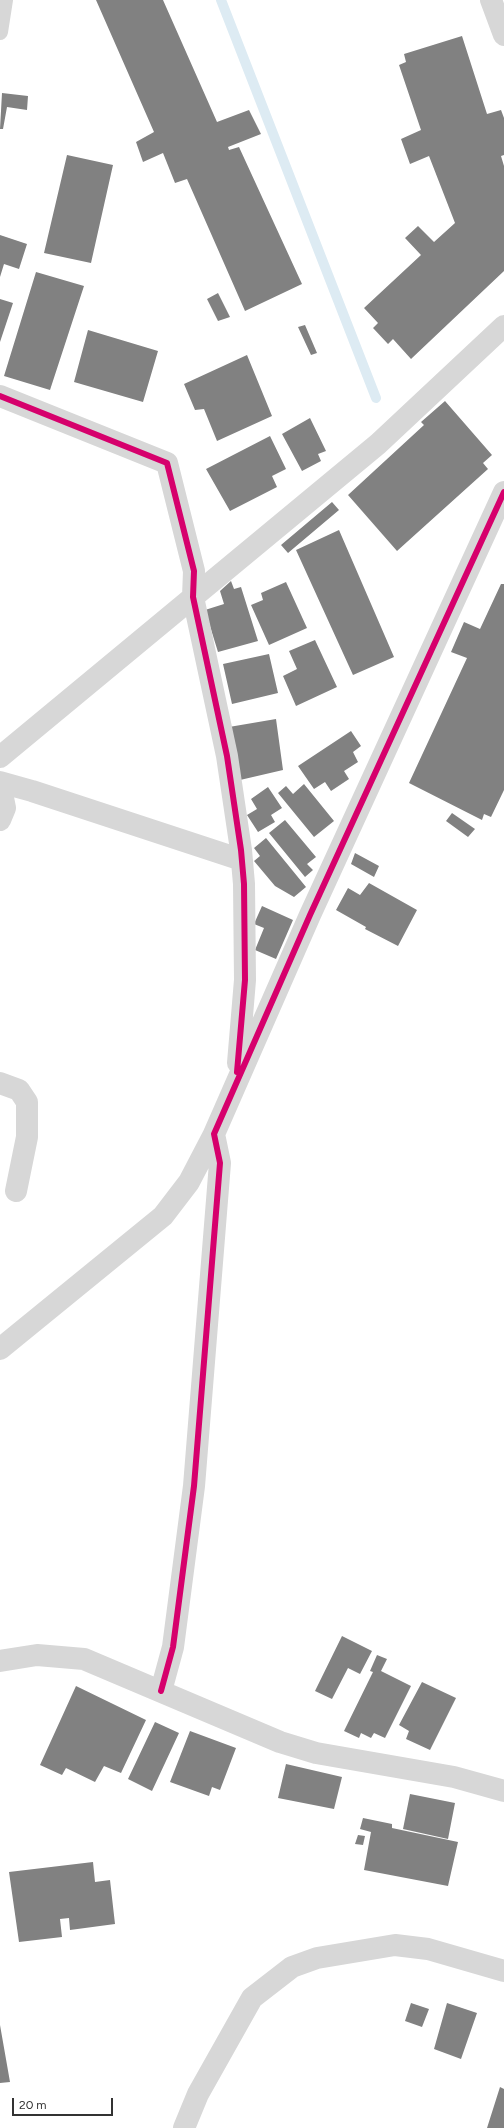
<!DOCTYPE html>
<html>
<head>
<meta charset="utf-8">
<style>
  body { margin:0 }
  #map { position:relative; width:504px; height:2128px; overflow:hidden; background:#fff; font-family:Figtree,sans-serif }
  canvas { display:block }
  .scale { position:absolute; left:12px; top:2098px; width:101px; height:18px; box-sizing:border-box; border:2px solid #333; border-top:0; padding-left:5px; font-size:12px; line-height:14px; white-space:nowrap; color:#333; -webkit-text-stroke:3px #fff; paint-order:stroke }
</style>
</head>
<body>
<div id="map">
<canvas width="504" height="2128"></canvas>
<div class="scale">20 m</div>
</div>
<script>
const context = document.querySelector('canvas').getContext('2d');
context.lineJoin = 'round';
const shape = rows => new Path2D(rows.map(r => 'M' + r).join(''));
function trace(path, color, width, dash) { context.strokeStyle = color; context.lineWidth = width; context.lineCap = dash ? 'butt' : 'round'; context.setLineDash(dash || []); context.stroke(path); }
function fillPath(path, color) { context.fillStyle = color; context.fill(path, 'evenodd'); }
trace(shape([
  [221,0,376,398]
]), '#ddebf3', 10);
fillPath(shape([
  [96,0,163,0,217,122,249,110,261,134,228,147,229,150,239,147,302,284,245,311,187,179,175,183,163,153,143,162,136,142,154,132],
  [462,36,487,114,501,110,504,118,504,155,501,156,504,166,504,271,411,359,393,339,388,344,373,328,378,323,364,308,421,255,405,238,418,226,434,242,455,223,429,156,410,164,401,139,421,130,399,65,406,62,404,54],
  [2,93,28,96,27,110,7,107,3,129,0,129],
  [67,155,113,165,91,263,44,253],
  [0,235,27,244,19,269,4,264,0,277],
  [36,272,84,286,50,390,4,376],
  [218,293,230,317,218,321,207,299],
  [0,299,13,303,0,342],
  [305,325,317,353,311,355,298,327],
  [88,330,158,351,143,402,74,382],
  [247,355,272,416,217,441,204,409,195,410,184,384],
  [445,401,492,455,483,463,488,469,397,551,348,495,424,425,421,422],
  [310,418,326,451,318,454,321,461,302,471,282,434],
  [270,436,286,469,272,476,277,487,230,511,206,469],
  [332,502,339,510,288,553,281,545],
  [339,530,394,657,353,675,296,550],
  [231,581,234,589,241,587,258,641,218,652,205,610,224,604,220,591],
  [286,582,307,628,269,645,251,605,263,600,261,593],
  [501,584,504,584,504,790,491,817,484,814,482,820,409,783,467,658,451,652,464,622,480,629],
  [315,640,337,687,296,706,283,676,297,669,289,651],
  [269,654,278,693,232,704,223,664],
  [276,719,283,770,240,780,229,727],
  [351,731,361,746,353,752,358,762,344,771,349,779,331,791,325,782,314,789,298,766],
  [304,784,334,821,314,837,278,793,286,786,293,794],
  [268,787,282,808,271,815,275,822,258,832,247,815,257,809,251,799],
  [452,813,475,829,468,837,446,821],
  [285,820,316,857,307,864,313,870,305,877,269,833],
  [266,838,306,887,294,897,275,886,254,861,260,856,254,848],
  [355,853,379,866,374,877,351,864],
  [369,883,417,910,398,946,365,929,366,927,336,910,348,888,360,895],
  [262,906,293,920,276,959,255,950,264,928,254,924],
  [342,1636,372,1651,360,1674,348,1668,332,1699,315,1691],
  [377,1655,387,1659,381,1671,411,1686,385,1738,374,1733,371,1738,361,1733,359,1738,344,1731,373,1672,370,1671],
  [422,1682,456,1698,430,1750,406,1739,409,1731,399,1725],
  [76,1686,146,1720,121,1773,104,1766,95,1782,66,1768,62,1775,40,1765],
  [155,1722,179,1733,152,1791,128,1779],
  [190,1731,236,1748,220,1790,212,1787,209,1796,170,1782],
  [286,1764,342,1777,334,1809,278,1798],
  [410,1794,455,1803,448,1839,403,1829],
  [363,1818,392,1824,392,1828,458,1842,448,1886,364,1870,371,1832,360,1829],
  [358,1835,365,1836,363,1845,355,1844],
  [93,1862,95,1882,110,1880,115,1924,70,1930,69,1918,60,1919,62,1937,19,1942,9,1872],
  [411,2003,429,2009,422,2027,405,2021],
  [447,2003,477,2013,461,2059,434,2049],
  [0,2025,10,2082,0,2083],
  [500,2087,504,2089,504,2128,487,2128]
]), '#818181');
trace(shape([
  [0,32,5,0]
]), '#d7d7d7', 16);
trace(shape([
  [491,0,504,35],
  [0,396,167,463,194,571,193,597,227,756,241,850,244,884,245,980,238,1063],
  [0,757,378,444,504,326],
  [0,782,32,791,242,860],
  [0,783,5,808,0,820],
  [0,1083,19,1090,27,1102,27,1137,16,1191],
  [0,1349,163,1216,189,1182,214,1134],
  [0,1661,37,1655,84,1659,280,1742,316,1753,454,1777,504,1791],
  [161,1691,173,1647,194,1486,220,1163,214,1134,310,915,504,492],
  [184,2128,198,2094,252,1998,292,1967,317,1958,395,1945,428,1949,504,1971]
]), '#d7d7d7', 22);
trace(shape([
  [0,396,167,463,194,571,193,597,227,756,241,850,244,884,245,980,237,1072],
  [161,1691,173,1647,194,1486,220,1163,214,1134,310,915,504,492]
]), '#d6006c', 6);
</script>
</body>
</html>
